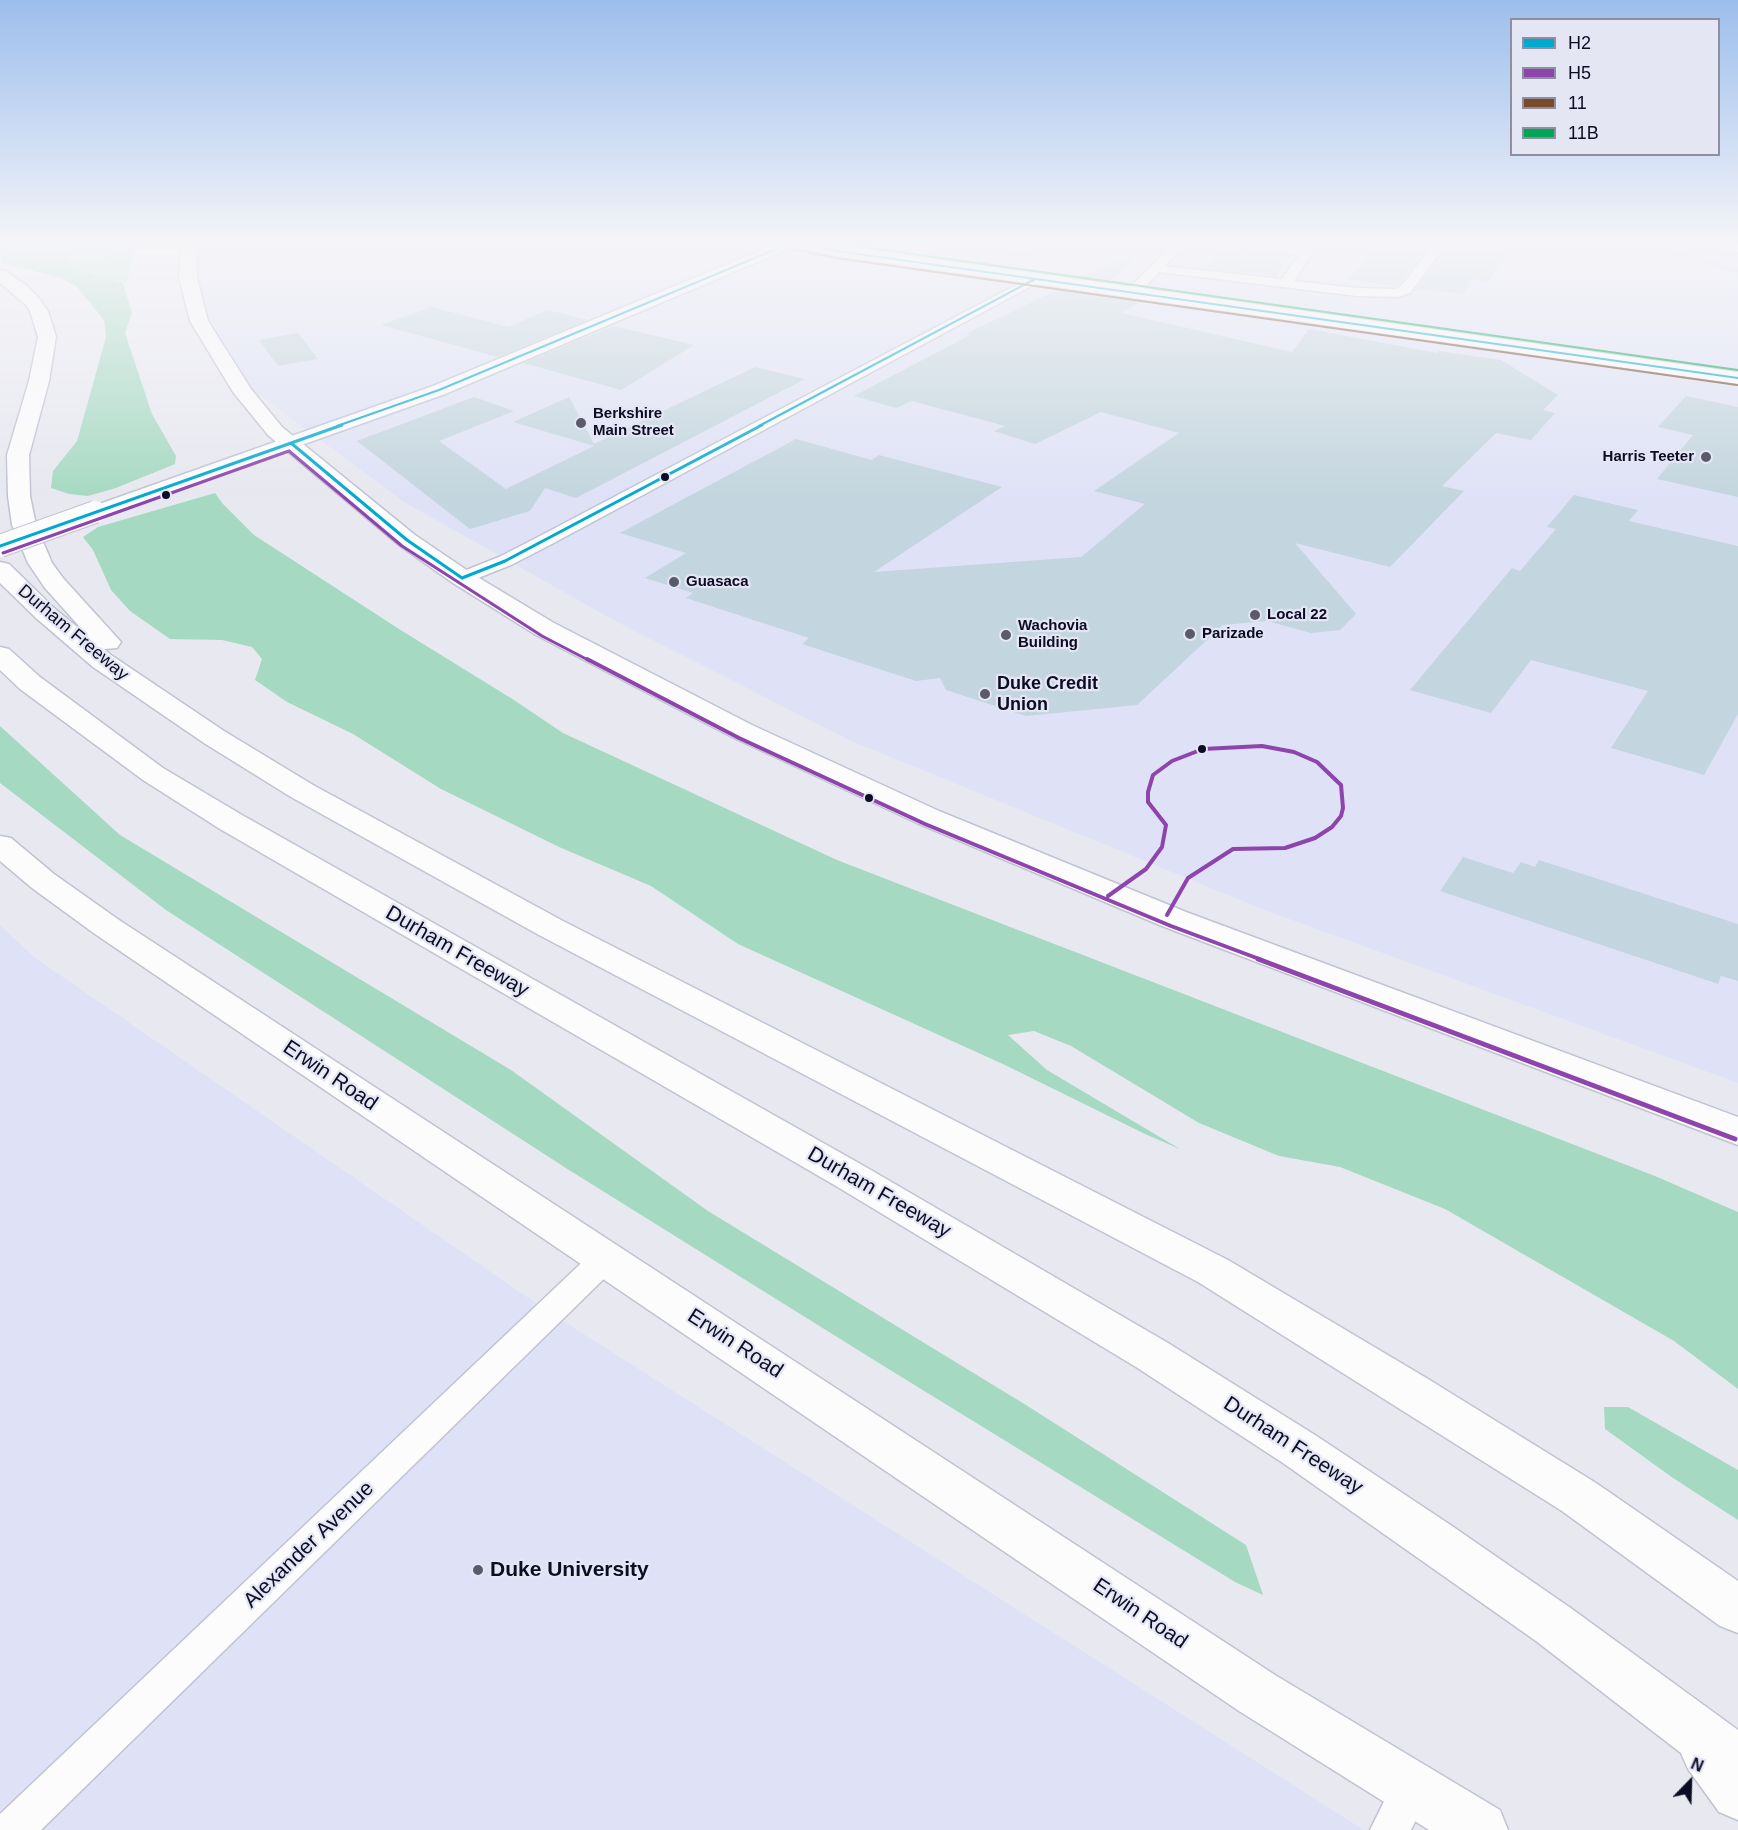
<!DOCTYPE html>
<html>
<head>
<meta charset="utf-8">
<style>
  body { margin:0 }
  #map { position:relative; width:1738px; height:1830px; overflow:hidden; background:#e8e9f0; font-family:Arial,sans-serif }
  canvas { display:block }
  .legend { position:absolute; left:1510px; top:18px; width:210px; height:138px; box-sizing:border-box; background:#e4e6f4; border:2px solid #8e8fa1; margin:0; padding:8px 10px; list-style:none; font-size:18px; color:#0c0d24 }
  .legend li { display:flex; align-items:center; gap:12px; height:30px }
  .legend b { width:30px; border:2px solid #8e8fa1 }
  .north { position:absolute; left:1660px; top:1752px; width:60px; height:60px; -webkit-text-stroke:4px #e4e6f4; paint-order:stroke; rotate:23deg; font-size:16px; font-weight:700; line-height:24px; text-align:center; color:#0c0d24 }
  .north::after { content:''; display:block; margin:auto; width:21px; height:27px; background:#0c0d24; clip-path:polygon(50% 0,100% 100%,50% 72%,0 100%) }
</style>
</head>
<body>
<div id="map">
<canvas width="1738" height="1830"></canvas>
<ul class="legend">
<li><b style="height:8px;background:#00a9ce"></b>H2</li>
<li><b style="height:8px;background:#8e44ad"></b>H5</li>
<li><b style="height:8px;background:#7a4b2a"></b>11</li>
<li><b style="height:8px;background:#00a651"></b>11B</li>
</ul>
<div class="north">N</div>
</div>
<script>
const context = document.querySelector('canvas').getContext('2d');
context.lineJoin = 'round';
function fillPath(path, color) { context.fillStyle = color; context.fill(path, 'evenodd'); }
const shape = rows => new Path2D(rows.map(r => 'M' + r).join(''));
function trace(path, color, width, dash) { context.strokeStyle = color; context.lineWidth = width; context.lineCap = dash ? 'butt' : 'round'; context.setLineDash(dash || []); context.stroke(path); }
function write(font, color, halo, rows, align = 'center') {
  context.font = font + ' Arial,sans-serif'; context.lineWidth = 4.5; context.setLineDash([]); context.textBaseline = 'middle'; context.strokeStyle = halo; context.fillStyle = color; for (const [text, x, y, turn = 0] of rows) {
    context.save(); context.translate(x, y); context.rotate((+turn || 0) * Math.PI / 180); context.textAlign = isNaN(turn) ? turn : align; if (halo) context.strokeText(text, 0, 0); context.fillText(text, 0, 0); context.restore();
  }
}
fillPath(shape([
  [193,242,1681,242,1738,249,1738,1083,1262,909,849,740,617,622,404,502,235,377,190,279],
  [0,925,34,957,546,1310,1364,1830,0,1830]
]), '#dfe2f6');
fillPath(shape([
  [78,242,113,242,109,248,123,267,132,262,127,281,123,283,64,266]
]), '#b8e3cf');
fillPath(shape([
  [27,242,78,242,65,266,123,283,132,313,125,333,152,414,176,456,175,464,116,488,88,496,69,494,51,488,53,471,77,441,106,337,104,320,77,287,59,277,1,263,0,247],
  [113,242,134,242,132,262,123,267,106,259],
  [215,493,223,504,254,535,399,629,514,700,563,733,837,860,1655,1176,1738,1212,1738,1389,1674,1341,1445,1209,1340,1167,1279,1156,1199,1123,1071,1046,1034,1031,1008,1035,1047,1070,1180,1149,1145,1134,1005,1065,738,944,651,886,559,847,441,789,353,734,287,702,255,680,262,659,252,647,222,640,170,639,130,611,111,590,93,550,83,537,98,527],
  [0,726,120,835,511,1070,708,1211,1026,1405,1246,1545,1263,1595,1235,1582,882,1365,569,1170,166,910,0,783],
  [1604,1407,1628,1407,1738,1470,1738,1520,1673,1478,1605,1429]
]), '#a6d9c2');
trace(shape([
  [1639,244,1738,271],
  [981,262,1092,242]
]), '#cbcef3', 5);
fillPath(shape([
  [1474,242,1518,245,1487,282,1472,279,1463,294,1416,289,1443,252,1462,254,1470,243],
  [1379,244,1427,250,1397,286,1348,279],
  [1222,247,1291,256,1276,276,1205,268],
  [1129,255,1133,261,1110,281,1082,277],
  [1057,290,1140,302,1121,313,1292,352,1309,329,1437,353,1438,351,1501,360,1558,395,1543,410,1555,413,1531,440,1496,433,1442,486,1464,491,1390,567,1295,543,1356,614,1340,630,1311,633,1267,621,1223,625,1137,705,1026,716,946,690,940,678,916,681,802,644,809,638,686,598,693,593,645,578,686,553,620,533,796,439,872,460,879,455,1002,487,874,572,1081,557,1145,504,1094,491,1179,433,1101,412,1035,444,994,431,1005,426,912,401,896,408,854,396,970,335,966,334],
  [432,307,508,327,548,310,588,320,498,357,381,325],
  [613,326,694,345,621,390,523,363],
  [298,333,318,359,278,366,259,340],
  [755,367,805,379,576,498,545,488,530,511,470,529,357,441,474,397,514,411,439,441,506,489,594,446,513,422,569,397,594,444],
  [1686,396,1738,407,1738,497,1657,479,1693,435,1658,427],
  [1574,495,1638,510,1629,521,1738,546,1738,714,1704,775,1611,748,1648,691,1531,660,1491,713,1410,690,1512,568,1520,571,1556,529,1547,527],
  [1463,857,1513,873,1521,862,1535,867,1539,860,1738,924,1738,981,1721,976,1718,984,1440,891]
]), '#c3d5de');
const minor = shape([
  [904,242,918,242,891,261,883,261,883,255,904,242],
  [1175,242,1187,242,1165,266,1282,279,1299,255,1232,246,1226,242,1258,242,1310,250,1312,253,1294,281,1357,288,1396,289,1400,287,1436,242,1448,242,1410,293,1398,297,1357,296,1159,272,1138,295,1128,295,1127,292,1128,289,1175,242],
  [1675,242,1707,242,1738,245,1738,253,1681,246,1675,242],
  [1035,275,1039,276,1041,279,1039,282,550,545,511,565,468,582,456,582,453,578,456,574,499,557,538,537,1035,275],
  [605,1248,616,1251,620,1259,616,1267,41,1830,0,1830,0,1814,594,1251,605,1248],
  [1411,1769,1425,1775,1431,1789,1411,1830,1370,1830,1397,1775,1411,1769]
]);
const tertiary = shape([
  [781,242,800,242,798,245,445,394,102,516,95,518,88,516,85,512,88,508,433,386,781,242]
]);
const secondary = shape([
  [180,242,196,242,197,278,208,321,251,389,282,427,415,535,471,573,554,623,752,725,939,811,1186,912,1738,1117,1738,1145,1162,926,917,823,732,737,536,635,453,583,399,545,268,435,233,392,190,321,179,278,180,242],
  [0,836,11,838,54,874,119,920,1275,1675,1500,1810,1508,1830,1429,1830,1239,1711,95,934,32,888,0,861,0,836]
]);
const primary = shape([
  [785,242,815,242,1738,372,1738,384,837,256,787,245,785,242]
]);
const motorway = shape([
  [0,270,6,271,27,286,38,297,48,311,56,337,49,381,29,455,30,496,36,525,52,563,63,578,121,642,117,648,104,649,111,655,224,731,313,785,563,921,1228,1260,1428,1379,1596,1483,1738,1581,1738,1633,1720,1626,1562,1511,1198,1282,539,935,291,797,204,743,93,667,36,618,0,583,0,562,9,564,54,608,88,636,45,588,28,563,12,525,8,496,7,455,29,381,38,337,30,311,26,305,0,283,0,270],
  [0,647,9,649,40,677,163,768,242,815,864,1166,1168,1343,1315,1435,1452,1526,1572,1609,1738,1730,1738,1820,1719,1812,1688,1769,1681,1753,1536,1641,1283,1463,1136,1367,836,1186,220,829,143,780,20,689,0,670,0,647]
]);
trace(minor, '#c1c2d2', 3);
trace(tertiary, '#c1c2d2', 3);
trace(secondary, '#c1c2d2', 3);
trace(primary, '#c1c2d2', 3);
trace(motorway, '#c1c2d2', 3);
fillPath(minor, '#fcfcfd');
fillPath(tertiary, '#fcfcfd');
fillPath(secondary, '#fcfcfd');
fillPath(primary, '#fcfcfd');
fillPath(motorway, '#fcfcfd');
const tertiaryBridge = shape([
  [0,546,95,512]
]);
trace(tertiaryBridge, '#c1c2d2', 24, []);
trace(tertiaryBridge, '#fcfcfd', 22);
trace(shape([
  [337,426,439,390,793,242,837,251,1738,378],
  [759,426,1035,279]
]), '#00a9ce', 2);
trace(shape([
  [291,443,407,540,462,578,505,561,762,425],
  [0,546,342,425]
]), '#00a9ce', 3);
trace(shape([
  [3,553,289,451,402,546,542,636,590,661]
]), '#8e44ad', 3);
trace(shape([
  [587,659,739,738,925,824,1171,926,1262,960],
  [1108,896,1146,869,1162,847,1166,825,1148,802,1148,792,1153,775,1172,761,1203,749,1262,746,1294,752,1317,762,1341,785,1343,808,1341,816,1332,827,1315,838,1285,848,1233,849,1188,878,1167,915]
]), '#8e44ad', 4);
trace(shape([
  [1258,959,1735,1139]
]), '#8e44ad', 5);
trace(shape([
  [791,249,836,258,1737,385]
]), '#7a4b2a', 2);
trace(shape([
  [828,242,1738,370]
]), '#00a651', 2);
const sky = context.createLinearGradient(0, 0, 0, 498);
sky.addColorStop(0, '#9cbeec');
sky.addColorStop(0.49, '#f5f5f8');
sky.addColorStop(1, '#f5f5f800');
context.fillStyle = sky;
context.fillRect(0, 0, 1738, 498);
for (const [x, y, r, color] of [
  [581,423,6,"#595a6b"],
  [1706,457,6,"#595a6b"],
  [665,477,5,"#0c0d24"],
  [166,495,5,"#0c0d24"],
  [674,582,6,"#595a6b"],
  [1255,615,6,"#595a6b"],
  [1190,634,6,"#595a6b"],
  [1006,635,6,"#595a6b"],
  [985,694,6,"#595a6b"],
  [1202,749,5,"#0c0d24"],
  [869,798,5,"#0c0d24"],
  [478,1570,6,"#595a6b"]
]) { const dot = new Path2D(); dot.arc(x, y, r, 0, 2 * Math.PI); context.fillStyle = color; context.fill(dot); trace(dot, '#e4e6f4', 2); }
write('bold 15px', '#0c0d24', '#e4e6f4', [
  ["Berkshire",593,414],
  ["Main Street",593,431],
  ["Harris Teeter",1694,457,"right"],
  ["Guasaca",686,582],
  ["Local 22",1267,615],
  ["Wachovia",1018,626],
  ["Building",1018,643],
  ["Parizade",1202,634]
], 'left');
write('18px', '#0c0d24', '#e4e6f4', [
  ["Durham Freeway",73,633,40]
]);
write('bold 18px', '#0c0d24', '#e4e6f4', [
  ["Duke Credit",997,684],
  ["Union",997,705]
], 'left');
write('21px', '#0c0d24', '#e4e6f4', [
  ["Durham Freeway",457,952,30],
  ["Erwin Road",330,1076,34],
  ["Durham Freeway",879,1193,30],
  ["Erwin Road",735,1344,33],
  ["Durham Freeway",1293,1446,33],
  ["Alexander Avenue",309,1545,-44],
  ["Erwin Road",1140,1614,34]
]);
write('bold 21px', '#0c0d24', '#e4e6f4', [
  ["Duke University",490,1570]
], 'left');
</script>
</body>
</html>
